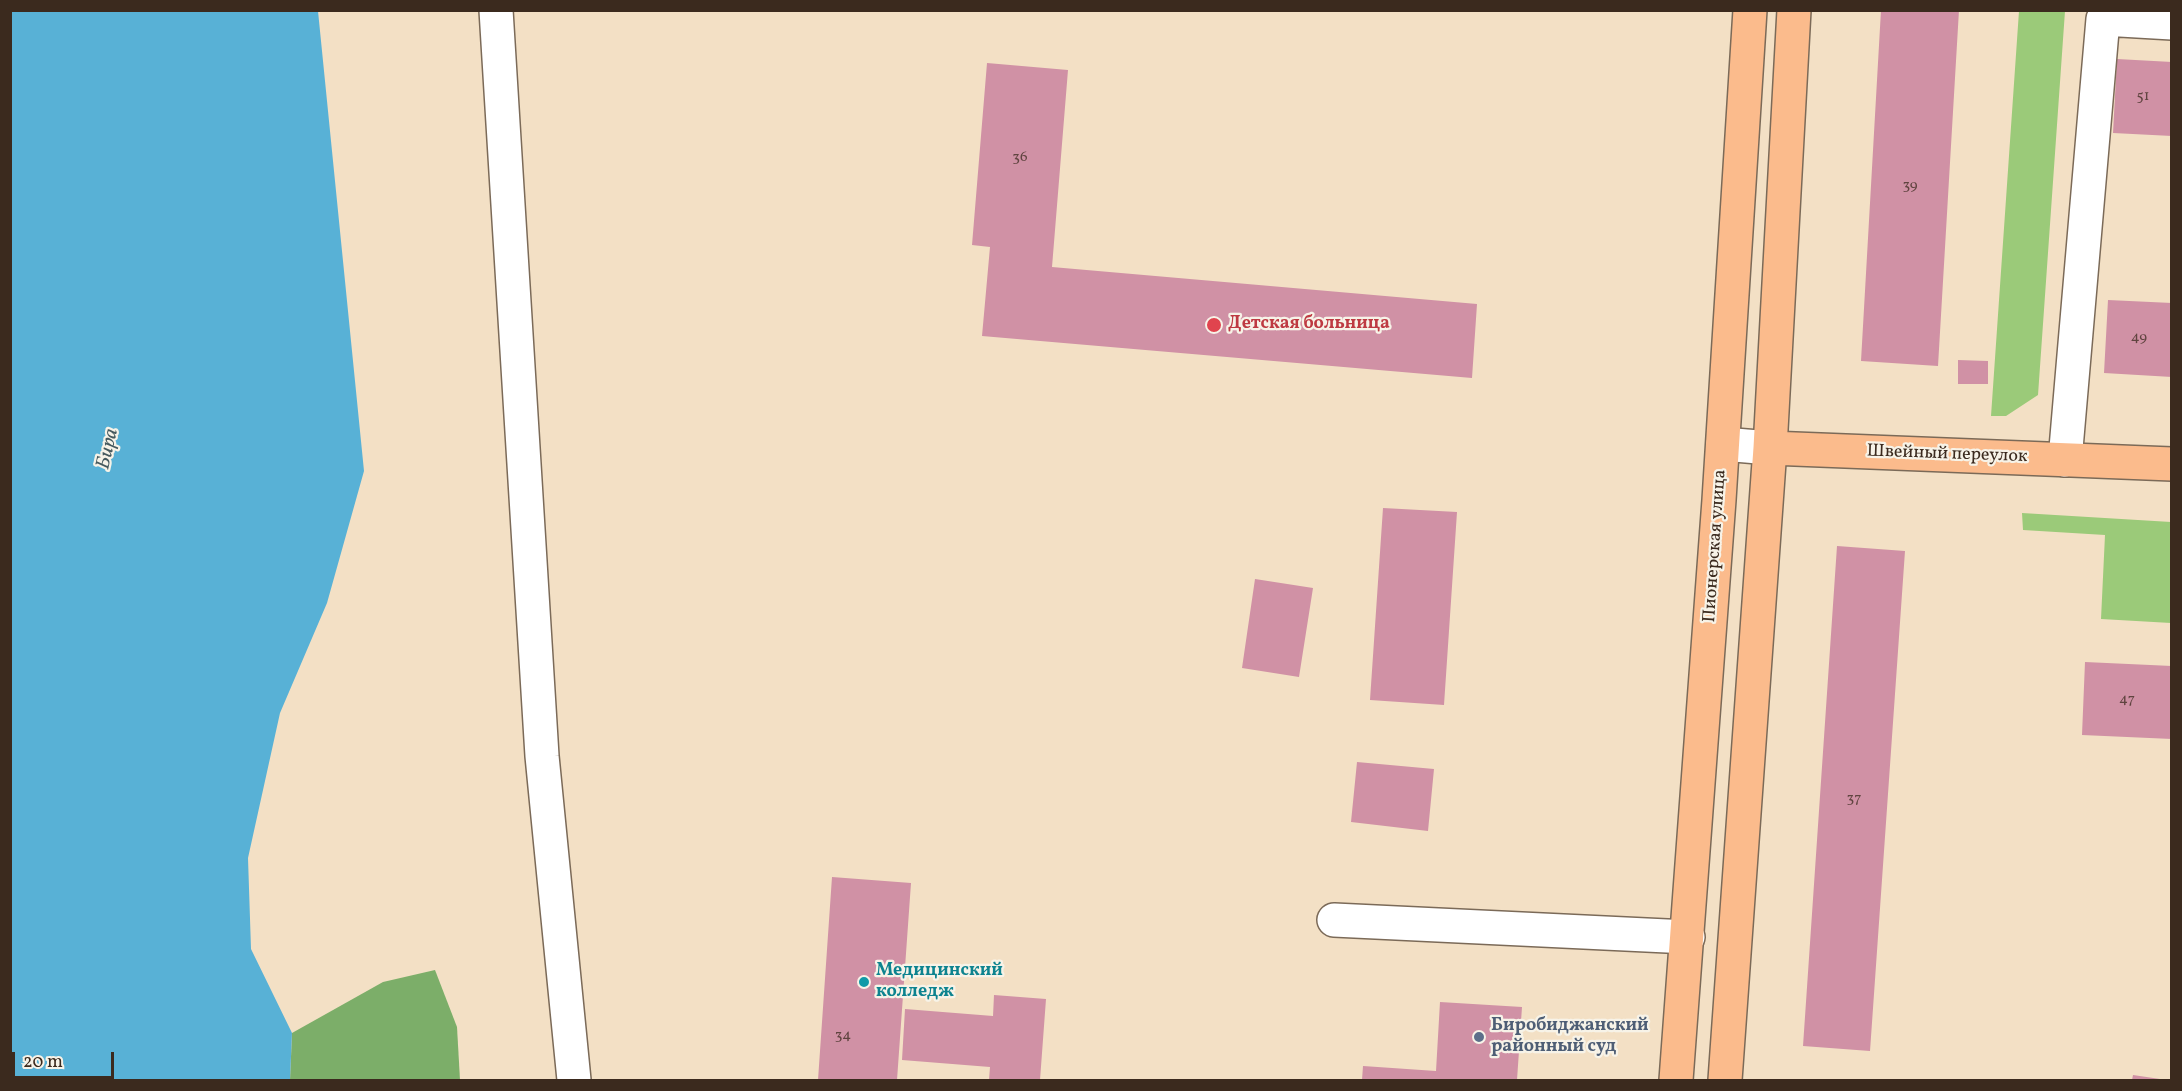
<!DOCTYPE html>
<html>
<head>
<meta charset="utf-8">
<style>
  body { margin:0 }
  #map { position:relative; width:2182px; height:1091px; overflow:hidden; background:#f3e0c5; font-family:Vollkorn,serif }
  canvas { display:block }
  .frame { position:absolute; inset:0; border:12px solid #3b2a1e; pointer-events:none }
  .scale { position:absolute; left:12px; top:1052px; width:102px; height:27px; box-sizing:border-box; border:3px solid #3b2a1e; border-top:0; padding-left:8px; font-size:18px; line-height:21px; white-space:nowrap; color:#3b2a1e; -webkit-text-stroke:4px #f7f3e8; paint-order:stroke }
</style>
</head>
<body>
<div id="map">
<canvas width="2182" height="1091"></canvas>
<div class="frame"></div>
<div class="scale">20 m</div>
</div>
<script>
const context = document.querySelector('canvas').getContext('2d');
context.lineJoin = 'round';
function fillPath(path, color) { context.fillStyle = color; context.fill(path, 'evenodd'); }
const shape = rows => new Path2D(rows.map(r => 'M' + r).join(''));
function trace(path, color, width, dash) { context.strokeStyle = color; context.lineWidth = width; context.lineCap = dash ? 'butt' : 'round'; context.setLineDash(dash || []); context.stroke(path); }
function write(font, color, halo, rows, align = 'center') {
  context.font = font + ' Vollkorn,serif'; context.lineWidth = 4.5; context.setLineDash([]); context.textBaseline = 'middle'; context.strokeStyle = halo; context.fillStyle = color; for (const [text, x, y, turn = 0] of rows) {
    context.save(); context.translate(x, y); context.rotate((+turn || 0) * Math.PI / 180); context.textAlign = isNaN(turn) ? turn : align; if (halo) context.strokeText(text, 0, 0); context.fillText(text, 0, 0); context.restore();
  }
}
fillPath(shape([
  [2019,11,2065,11,2038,395,2006,416,1991,416],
  [2022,513,2171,522,2171,623,2101,619,2105,535,2023,530]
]), '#9bca79');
fillPath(shape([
  [435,970,457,1027,460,1080,290,1080,292,1033,383,982]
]), '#7cae69');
fillPath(shape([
  [10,11,318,11,364,471,327,603,280,713,248,858,251,949,292,1033,290,1080,11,1080]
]), '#58b1d6');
fillPath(shape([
  [1881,10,1959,10,1938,366,1861,361],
  [2117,59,2172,62,2172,136,2113,133],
  [987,63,1068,70,1052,267,1477,304,1472,378,982,336,990,247,972,245],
  [2108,300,2172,303,2172,377,2104,373],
  [1958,360,1988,361,1988,384,1958,384],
  [1383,508,1457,512,1444,705,1370,700],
  [1837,546,1905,551,1870,1051,1803,1046],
  [1255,579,1313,588,1299,677,1242,668],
  [2085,662,2172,666,2172,739,2082,735],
  [1357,762,1434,769,1428,831,1351,822],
  [832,877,911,883,897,1080,818,1080],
  [994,995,1046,999,1040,1080,989,1080,990,1067,902,1060,905,1009,993,1016],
  [1440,1002,1522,1007,1517,1080,1362,1080,1363,1066,1436,1071],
  [2133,1075,2160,1079,2160,1080,2132,1080]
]), '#d091a5');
const minor = shape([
  [496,10,542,756,574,1080],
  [1723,444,1770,448],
  [2065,460,2103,19,2172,23],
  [1334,920,1688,937]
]);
const major = shape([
  [1770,448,2172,464],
  [1676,1080,1719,500,1750,10],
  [1725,1080,1770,448,1794,10]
]);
trace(minor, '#7b6a58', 36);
trace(major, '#7b6a58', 36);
trace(minor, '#fff', 33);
trace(major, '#fbbb8c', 33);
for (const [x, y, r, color] of [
  [1214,325,8,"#e0444e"],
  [864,982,6,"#0f9aa8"],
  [1479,1037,6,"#5c6f8a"]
]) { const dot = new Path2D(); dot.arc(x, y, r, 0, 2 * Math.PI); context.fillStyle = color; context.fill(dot); trace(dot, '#f7f3e8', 2); }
write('15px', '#604440', null, [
  ["51",2143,97],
  ["36",1020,158],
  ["39",1910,186],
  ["49",2139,338],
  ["47",2127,700],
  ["37",1854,799],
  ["34",843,1036]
]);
write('bold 18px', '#be3a42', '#f7f3e8', [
  ["Детская больница",1228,325]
], 'left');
write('18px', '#3b2a1e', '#f7f3e8', [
  ["Швейный переулок",1947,455,2],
  ["Пионерская улица",1716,546,-86]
]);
write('bold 18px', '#0d838f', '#f7f3e8', [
  ["Медицинский",876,972],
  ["колледж",876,993]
], 'left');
write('bold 18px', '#4e5e75', '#f7f3e8', [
  ["Биробиджанский",1491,1027],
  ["районный суд",1491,1048]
], 'left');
write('italic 20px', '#45595e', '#f7f3e8', [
  ["Бира",109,449,-77]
]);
</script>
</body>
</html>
